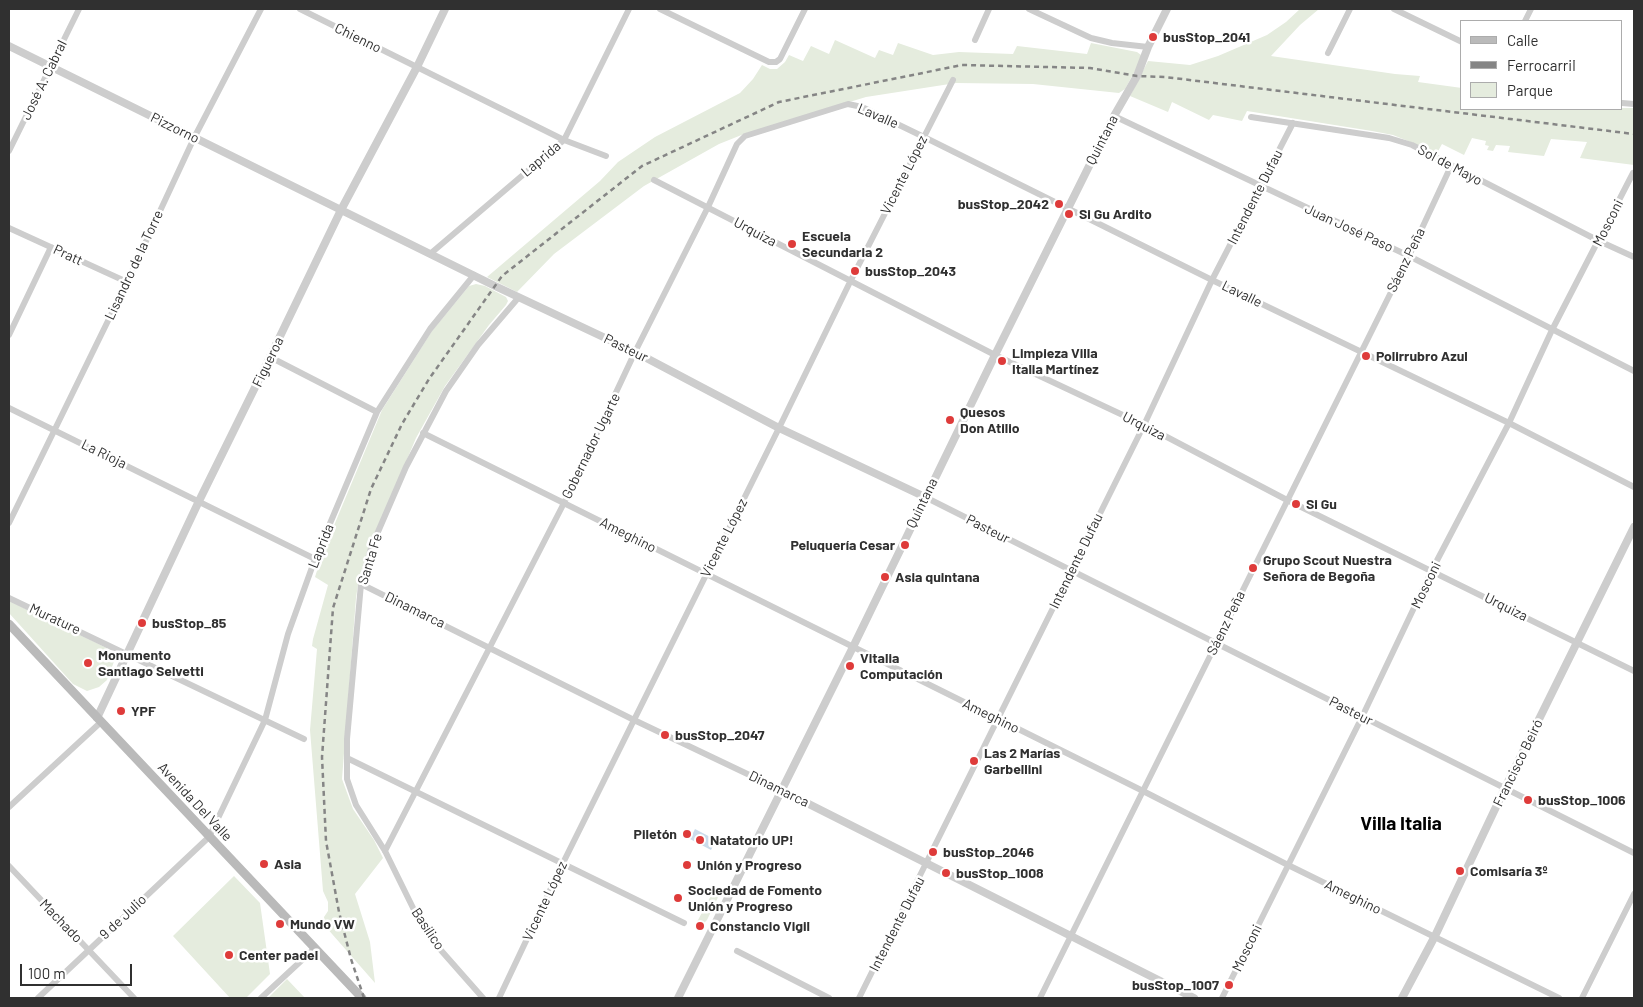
<!DOCTYPE html>
<html>
<head>
<meta charset="utf-8">
<style>
  body { margin:0 }
  #map { position:relative; width:1643px; height:1007px; overflow:hidden; background:#fff; font-family:Barlow,sans-serif }
  canvas { display:block }
  .frame { position:absolute; inset:0; border:10px solid #303030; pointer-events:none }
  .legend { position:absolute; left:1460px; top:20px; width:162px; height:90px; box-sizing:border-box; background:#fff; border:1px solid #acacac; margin:0; padding:6px 9px; list-style:none; font-size:15px; color:#303030 }
  .legend li { display:flex; align-items:center; gap:10px; height:25px }
  .legend b { width:25px; border:1px solid #acacac }
  .scale { position:absolute; left:20px; top:964px; width:112px; height:22px; box-sizing:border-box; border:2px solid #303030; border-top:0; padding-left:6px; font-size:15px; line-height:18px; white-space:nowrap; color:#303030; -webkit-text-stroke:4px #fff; paint-order:stroke }
</style>
</head>
<body>
<div id="map">
<canvas width="1643" height="1007"></canvas>
<div class="frame"></div>
<ul class="legend">
<li><b style="height:6px;background:#bababa"></b>Calle</li>
<li><b style="height:6px;background:#858585"></b>Ferrocarril</li>
<li><b style="height:14px;background:#e5ecde"></b>Parque</li>
</ul>
<div class="scale">100 m</div>
</div>
<script>
const context = document.querySelector('canvas').getContext('2d');
context.lineJoin = 'round';
function fillPath(path, color) { context.fillStyle = color; context.fill(path, 'evenodd'); }
const shape = rows => new Path2D(rows.map(r => 'M' + r).join(''));
function trace(path, color, width, dash) { context.strokeStyle = color; context.lineWidth = width; context.lineCap = dash ? 'butt' : 'round'; context.setLineDash(dash || []); context.stroke(path); }
function write(font, color, halo, rows, align = 'center') {
  context.font = font + ' Barlow,sans-serif'; context.lineWidth = 5; context.setLineDash([]); context.textBaseline = 'middle'; context.strokeStyle = halo; context.fillStyle = color; for (const [text, x, y, turn = 0] of rows) {
    context.save(); context.translate(x, y); context.rotate((+turn || 0) * Math.PI / 180); context.textAlign = isNaN(turn) ? turn : align; if (halo) context.strokeText(text, 0, 0); context.fillText(text, 0, 0); context.restore();
  }
}
fillPath(shape([
  [1300,9,1319,9,1300,25,1271,56,1395,74,1420,76,1418,82,1462,88,1462,109,1634,108,1634,165,1580,158,1587,142,1551,139,1544,156,1508,152,1510,146,1496,145,1493,151,1487,150,1489,146,1485,145,1486,141,1472,138,1464,155,1442,144,1436,155,1413,143,1393,135,1372,131,1247,111,1242,121,1213,115,1209,120,1172,102,1168,112,1130,96,1148,61,1190,65,1218,56,1267,35,1286,22],
  [835,40,875,58,879,50,893,55,898,43,933,55,959,52,1013,54,1017,46,1087,54,1091,43,1137,52,1141,55,1141,60,1125,89,1119,93,1033,84,956,83,866,97,744,134,719,144,644,186,554,254,517,292,487,277,600,181,618,162,655,137,740,93,753,79,762,65,770,69,777,69,785,62,789,55,803,61,811,46,829,54],
  [476,284,485,286,506,297,508,301,506,305,489,325,445,386,416,438,369,549,359,577,356,598,342,779,353,809,374,840,383,858,355,894,370,942,375,983,325,926,324,917,328,911,328,902,323,891,310,730,317,649,312,646,313,639,328,585,315,577,323,552,382,410,432,331,469,286],
  [9,601,109,649,115,659,107,680,99,687,87,691,73,684,9,613],
  [234,876,260,903,270,974,246,998,230,998,173,936],
  [716,886,722,889,707,920,704,923,700,924,697,922],
  [287,979,305,998,268,998]
]), '#e5ecde');
fillPath(shape([
  [695,829,716,840,711,850,690,839]
]), '#cbdceb');
trace(shape([
  [300,9,564,140,606,156],
  [660,9,769,62,776,62,780,59,805,9],
  [1029,9,1091,38,1112,43,1148,47],
  [1394,9,1462,42],
  [1525,21,1531,9],
  [975,40,989,9],
  [1328,53,1350,9],
  [1622,103,1634,104],
  [1114,116,1409,256,1634,371],
  [1251,117,1389,138,1412,145,1599,241,1634,257],
  [9,151,79,9],
  [654,180,995,355,1144,425,1287,500,1634,671],
  [9,228,127,282],
  [430,254,564,140,629,9],
  [9,335,51,247],
  [270,357,377,412],
  [9,408,315,559],
  [423,433,1143,791,1288,865,1559,998],
  [925,497,1634,853],
  [9,523,127,282,194,138,261,9],
  [361,584,634,720,781,790],
  [9,598,304,739],
  [347,758,684,923],
  [9,807,101,722],
  [385,851,564,503,635,352,708,207,737,144,745,136,848,104,862,107,924,137,1212,280,1509,423,1634,487],
  [9,866,134,998],
  [737,951,829,998],
  [38,998,209,837,265,720,288,634,315,559,377,412,430,329,474,275],
  [261,998,315,948],
  [483,998,431,939,417,916,385,851,356,805,347,779,347,739,361,584,371,548,406,467,446,391,478,345,519,297],
  [499,998,562,865,779,428,850,282,953,80],
  [859,998,1144,425,1212,280,1293,123],
  [1040,998,1409,256,1451,166],
  [1222,998,1362,717,1432,570,1509,423,1552,330,1633,173],
  [1582,998,1634,894]
]), '#cdcdcd', 6);
trace(shape([
  [9,46,495,286,635,352,779,428,925,497],
  [97,718,199,501,270,357,341,210,417,67,445,9],
  [781,790,1194,998],
  [678,998,853,647,995,355,1114,116,1137,76,1148,47,1167,9],
  [1402,998,1435,936,1505,788,1634,527]
]), '#cdcdcd', 8);
trace(shape([
  [9,624,362,998]
]), '#bababa', 9);
trace(shape([
  [364,998,351,959,339,912,326,841,322,757,333,608,371,489,402,424,429,379,502,276,642,166,779,102,962,65,1090,68,1137,76,1165,77,1634,134]
]), '#858585', 2.5, [5, 4]);
for (const [x, y, r, color] of [
  [1153,37,5,"#de3b3a"],
  [1059,204,5,"#de3b3a"],
  [1069,214,5,"#de3b3a"],
  [792,244,5,"#de3b3a"],
  [855,271,5,"#de3b3a"],
  [1366,356,5,"#de3b3a"],
  [1002,361,5,"#de3b3a"],
  [950,420,5,"#de3b3a"],
  [1296,504,5,"#de3b3a"],
  [905,545,5,"#de3b3a"],
  [1253,568,5,"#de3b3a"],
  [885,577,5,"#de3b3a"],
  [142,623,5,"#de3b3a"],
  [88,663,5,"#de3b3a"],
  [850,666,5,"#de3b3a"],
  [121,711,5,"#de3b3a"],
  [665,735,5,"#de3b3a"],
  [974,761,5,"#de3b3a"],
  [1528,800,5,"#de3b3a"],
  [687,834,5,"#de3b3a"],
  [700,840,5,"#de3b3a"],
  [933,852,5,"#de3b3a"],
  [264,864,5,"#de3b3a"],
  [687,865,5,"#de3b3a"],
  [1460,871,5,"#de3b3a"],
  [946,873,5,"#de3b3a"],
  [678,898,5,"#de3b3a"],
  [280,924,5,"#de3b3a"],
  [700,926,5,"#de3b3a"],
  [229,955,5,"#de3b3a"],
  [1229,985,5,"#de3b3a"]
]) { const dot = new Path2D(); dot.arc(x, y, r, 0, 2 * Math.PI); context.fillStyle = color; context.fill(dot); trace(dot, '#fff', 2); }
write('bold 14px', '#303030', '#fff', [
  ["busStop_2041",1163,37],
  ["busStop_2042",1049,204,"right"],
  ["Si Gu Ardito",1079,214],
  ["Escuela",802,236],
  ["Secundaria 2",802,252],
  ["busStop_2043",865,271],
  ["Limpieza Villa",1012,353],
  ["Italia Martínez",1012,369],
  ["Polirrubro Azul",1376,356],
  ["Quesos",960,412],
  ["Don Atilio",960,428],
  ["Si Gu",1306,504],
  ["Peluquería Cesar",895,545,"right"],
  ["Grupo Scout Nuestra",1263,560],
  ["Señora de Begoña",1263,576],
  ["Asia quintana",895,577],
  ["busStop_85",152,623],
  ["Monumento",98,655],
  ["Santiago Selvetti",98,671],
  ["Vitalia",860,658],
  ["Computación",860,674],
  ["YPF",131,711],
  ["busStop_2047",675,735],
  ["Las 2 Marías",984,753],
  ["Garbellini",984,769],
  ["busStop_1006",1538,800],
  ["Piletón",677,834,"right"],
  ["Natatorio UP!",710,840],
  ["busStop_2046",943,852],
  ["Asia",274,864],
  ["Unión y Progreso",697,865],
  ["Comisaría 3º",1470,871],
  ["busStop_1008",956,873],
  ["Sociedad de Fomento",688,890],
  ["Unión y Progreso",688,906],
  ["Mundo VW",290,924],
  ["Constancio Vigil",710,926],
  ["Center padel",239,955],
  ["busStop_1007",1219,985,"right"]
], 'left');
write('14px', '#303030', '#fff', [
  ["Chienno",358,38,26],
  ["José A. Cabral",44,80,-64],
  ["Lavalle",878,116,23],
  ["Pizzorno",175,128,26],
  ["Quintana",1102,140,-63],
  ["Laprida",541,159,-40],
  ["Sol de Mayo",1450,165,28],
  ["Vicente López",904,175,-63],
  ["Intendente Dufau",1255,197,-63],
  ["Mosconi",1608,223,-63],
  ["Juan José Paso",1349,228,25],
  ["Urquiza",755,232,28],
  ["Pratt",68,255,25],
  ["Sáenz Peña",1406,260,-64],
  ["Lisandro de la Torre",134,265,-65],
  ["Lavalle",1242,294,26],
  ["Pasteur",626,348,26],
  ["Figueroa",268,362,-64],
  ["Urquiza",1144,426,27],
  ["Gobernador Ugarte",591,446,-64],
  ["La Rioja",104,454,26],
  ["Quintana",922,503,-64],
  ["Pasteur",988,529,27],
  ["Ameghino",628,535,27],
  ["Vicente López",724,538,-63],
  ["Laprida",321,546,-68],
  ["Santa Fe",370,559,-73],
  ["Intendente Dufau",1076,561,-64],
  ["Mosconi",1426,585,-64],
  ["Urquiza",1506,607,26],
  ["Dinamarca",415,610,26],
  ["Murature",55,619,25],
  ["Sáenz Peña",1226,623,-64],
  ["Pasteur",1351,711,27],
  ["Ameghino",991,716,26],
  ["Francisco Beiró",1518,763,-64],
  ["Dinamarca",779,789,26],
  ["Avenida Del Valle",195,802,47],
  ["Ameghino",1353,897,26],
  ["Vicente López",545,901,-65],
  ["9 de Julio",123,917,-43],
  ["Machado",61,921,46],
  ["Intendente Dufau",897,924,-63],
  ["Basílico",428,929,56],
  ["Mosconi",1247,948,-64]
]);
write('bold 19px', '#000', '#fff', [
  ["Villa Italia",1401,824]
]);
</script>
</body>
</html>
